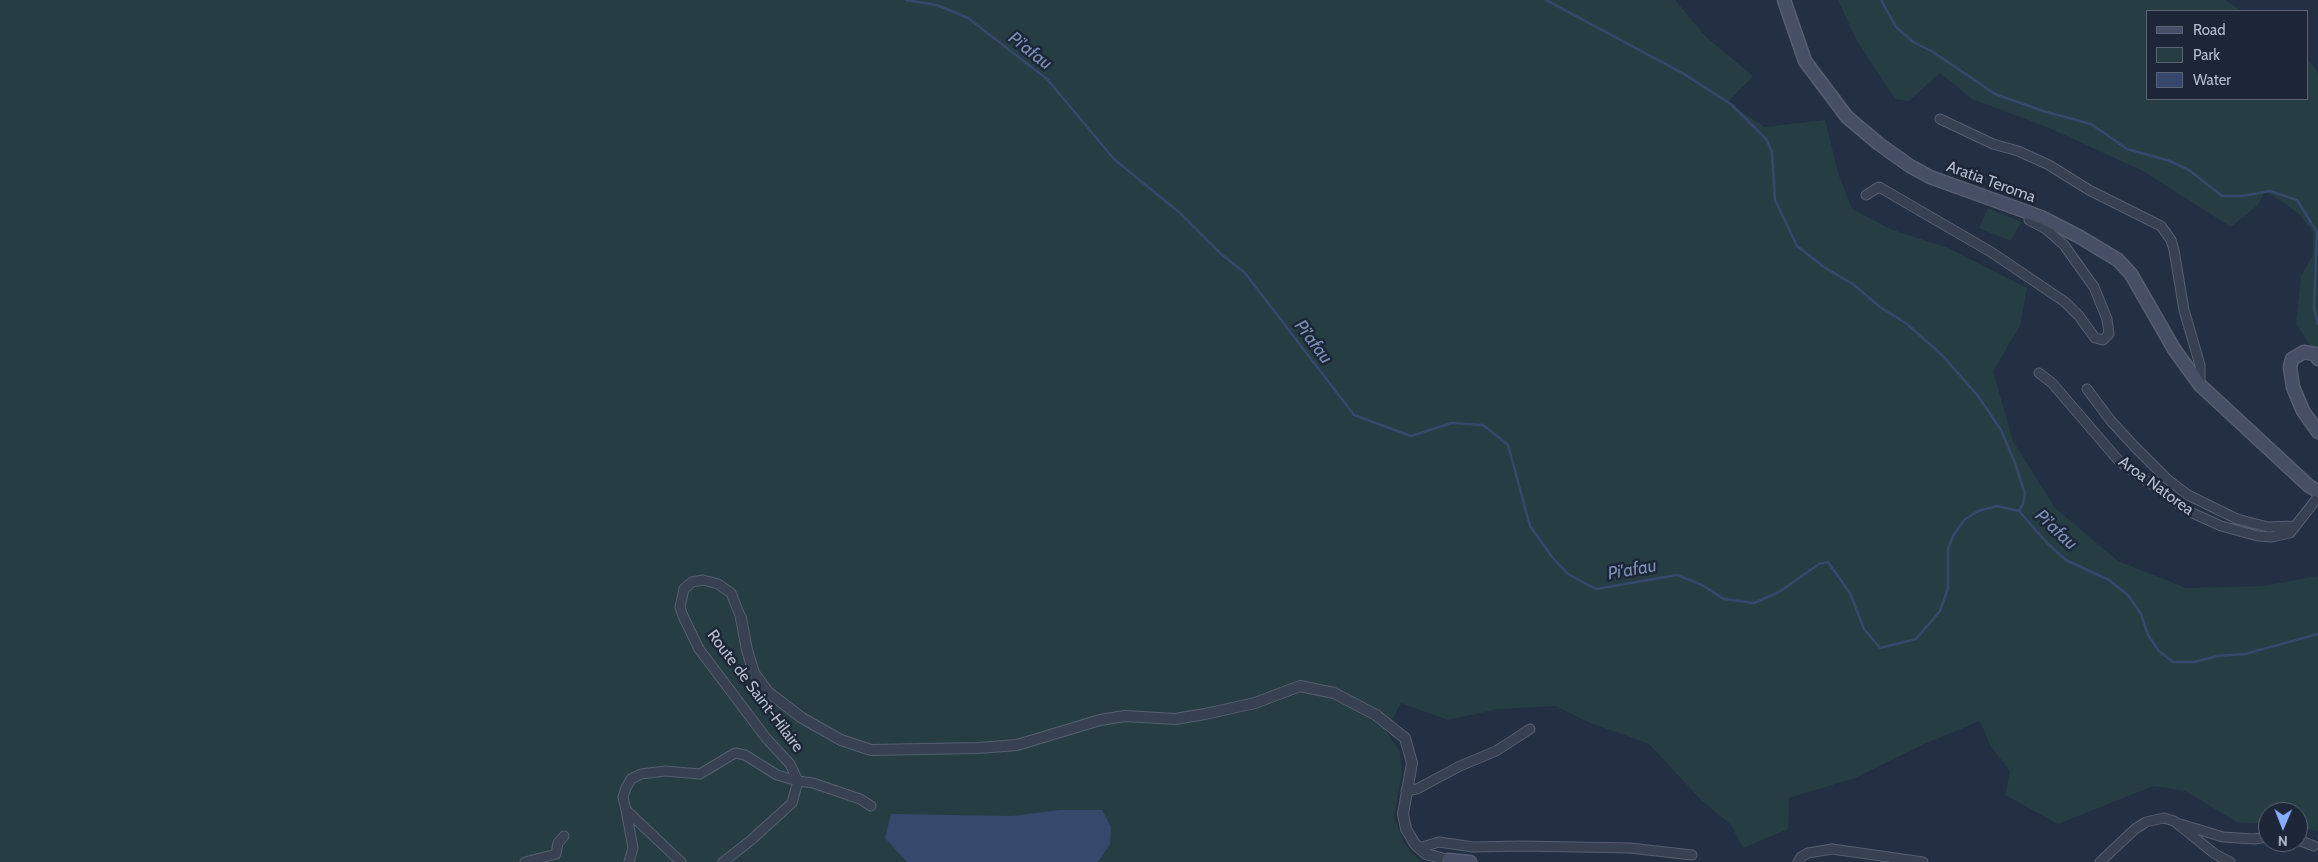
<!DOCTYPE html>
<html>
<head>
<meta charset="utf-8">
<style>
  body { margin:0 }
  #map { position:relative; width:2318px; height:862px; overflow:hidden; background:#232f43; font-family:Cabin,sans-serif }
  canvas { display:block }
  .legend { position:absolute; left:2146px; top:10px; width:162px; height:90px; box-sizing:border-box; background:#1d2637; border:1px solid #5a6273; margin:0; padding:6px 9px; list-style:none; font-size:15px; color:#b5bccc }
  .legend li { display:flex; align-items:center; gap:10px; height:25px }
  .legend b { width:25px; border:1px solid #5a6273 }
  .north { position:absolute; left:2258px; top:802px; width:50px; height:50px; box-sizing:border-box; background:#1d2637; border:1px solid #5a6273; border-radius:50%; rotate:181deg; font-size:14px; font-weight:700; line-height:20px; text-align:center; color:#b5bccc }
  .north::after { content:''; display:block; margin:auto; width:18px; height:22px; background:#87adff; clip-path:polygon(50% 0,100% 100%,50% 72%,0 100%) }
</style>
</head>
<body>
<div id="map">
<canvas width="2318" height="862"></canvas>
<ul class="legend">
<li><b style="height:6px;background:#464f65"></b>Road</li>
<li><b style="height:14px;background:#263e43"></b>Park</li>
<li><b style="height:14px;background:#36486b"></b>Water</li>
</ul>
<div class="north">N</div>
</div>
<script>
const context = document.querySelector('canvas').getContext('2d');
context.lineJoin = 'round';
function fillPath(path, color) { context.fillStyle = color; context.fill(path, 'evenodd'); }
const shape = rows => new Path2D(rows.map(r => 'M' + r).join(''));
function trace(path, color, width, dash) { context.strokeStyle = color; context.lineWidth = width; context.lineCap = dash ? 'butt' : 'round'; context.setLineDash(dash || []); context.stroke(path); }
function write(font, color, halo, rows, align = 'center') {
  context.font = font + ' Cabin,sans-serif'; context.lineWidth = 5; context.setLineDash([]); context.textBaseline = 'middle'; context.strokeStyle = halo; context.fillStyle = color; for (const [text, x, y, turn = 0] of rows) {
    context.save(); context.translate(x, y); context.rotate((+turn || 0) * Math.PI / 180); context.textAlign = isNaN(turn) ? turn : align; if (halo) context.strokeText(text, 0, 0); context.fillText(text, 0, 0); context.restore();
  }
}
fillPath(shape([
  [0,0,1675,0,1705,36,1753,76,1727,103,1765,127,1825,120,1838,173,1852,209,1890,229,1948,248,2027,288,2020,326,1993,371,2013,441,2055,508,2118,561,2186,588,2264,586,2318,576,2318,831,2298,827,2298,812,2268,812,2268,824,2237,822,2185,791,2153,786,2058,824,2005,795,2010,771,1991,747,1980,721,1924,744,1855,778,1789,798,1788,829,1743,848,1731,825,1702,801,1649,744,1588,722,1556,706,1498,709,1448,720,1401,703,1386,731,1400,752,1402,771,1394,817,1404,843,1421,862,0,862],
  [1838,0,2225,0,2242,11,2147,11,2147,99,2307,99,2307,58,2318,73,2318,358,2296,323,2301,276,2313,255,2313,232,2300,215,2287,205,2265,191,2258,205,2231,227,2143,171,2047,127,1972,99,1940,73,1909,101,1895,99,1856,39],
  [1988,208,2021,222,2011,241,1979,228]
]), '#263e43');
fillPath(shape([
  [1060,810,1102,810,1111,827,1110,844,1098,862,907,862,885,838,891,814,1012,816]
]), '#36486b');
trace(shape([
  [906,0,937,5,968,18,1047,79,1114,159,1180,213,1221,254,1245,273,1354,415,1411,436,1452,423,1483,425,1508,445,1530,526,1552,557,1568,574,1596,589,1677,575,1702,585,1724,599,1754,603,1779,592,1819,564,1828,562,1850,593,1864,629,1880,648,1916,639,1940,611,1948,588,1948,549,1953,536,1964,520,1978,511,1997,506,2019,511,2048,544,2066,560,2109,580,2128,595,2141,614,2148,635,2159,651,2173,662,2194,662,2217,656,2245,654,2318,634],
  [1546,0,1684,74,1732,105,1767,140,1772,153,1775,200,1797,246,1824,267,1854,285,1880,307,1907,324,1942,355,1978,396,2001,430,2015,463,2025,494,2023,504,2019,511],
  [1881,0,1896,27,1913,42,1933,52,1995,94,2043,111,2091,124,2127,149,2170,161,2189,170,2222,196,2242,196,2270,191,2297,200,2317,232,2314,308,2318,324]
]), '#36486b', 2.5);
const minor = shape([
  [1940,119,1993,144,2018,151,2049,165,2089,190,2161,226,2171,240,2174,250,2184,310,2200,365,2200,385],
  [1866,195,1879,187,1991,252,2065,302,2079,316,2095,338,2103,340,2109,334,2107,319,2094,287,2064,245,2046,229,2029,220,2030,213],
  [2039,373,2052,383,2119,461,2188,511,2221,526,2258,536,2272,537,2290,533,2318,497],
  [2087,389,2111,421,2135,447,2167,479,2188,495,2237,519,2252,523,2268,527,2295,526],
  [1406,791,1417,789,1460,766,1496,751,1530,729],
  [626,810,633,848,629,862],
  [2180,824,2223,837,2254,839,2268,837],
  [2298,840,2314,846],
  [1419,848,1439,842,1473,847,1522,846,1630,848,1692,855],
  [525,862,556,854,558,843,564,836],
  [681,862,626,810,623,797,626,788,631,779,641,774,665,771,700,774,735,753,745,755,777,775,798,781,813,783,860,799,871,806],
  [723,862,750,841,792,803,798,781,790,764,766,738,699,649,683,616,680,607,684,589,692,582,703,580,718,584,731,593,741,618],
  [1798,862,1801,857,1808,853,1832,849,1923,862],
  [2100,862,2135,829,2146,822,2164,818,2174,821,2215,854,2230,862]
]);
const tertiary = shape([
  [741,618,747,650,754,673,768,692,802,718,841,740,871,750,978,748,1017,745,1100,720,1125,716,1175,719,1205,714,1255,703,1300,686,1334,693,1376,715,1405,738,1412,763,1403,814,1406,829,1415,844,1426,854,1448,860]
]);
const secondary = shape([
  [1784,0,1805,61,1847,117,1879,144,1910,166,1930,177,2041,217,2080,237,2118,260,2131,274,2174,349,2200,385,2309,486,2318,491],
  [2318,359,2315,354,2304,352,2292,359,2290,367,2293,387,2303,411,2318,432],
  [1448,860,1470,862]
]);
trace(minor, '#565f6f', 11);
trace(tertiary, '#565f6f', 12);
trace(secondary, '#565f6f', 15);
trace(minor, '#384152', 9);
trace(tertiary, '#384152', 10);
trace(secondary, '#464f65', 12);
write('16px', '#b5bccc', '#1d2637', [
  ["Aratia Teroma",1991,182,20],
  ["Aroa Natorea",2156,486,36],
  ["Route de Saint-Hilaire",755,691,53]
]);
write('italic 18px', '#7a8fb6', '#1d2637', [
  ["Pi'afau",1030,51,38],
  ["Pi'afau",1313,342,53],
  ["Pi'afau",2056,530,43],
  ["Pi'afau",1632,570,-10]
]);
</script>
</body>
</html>
